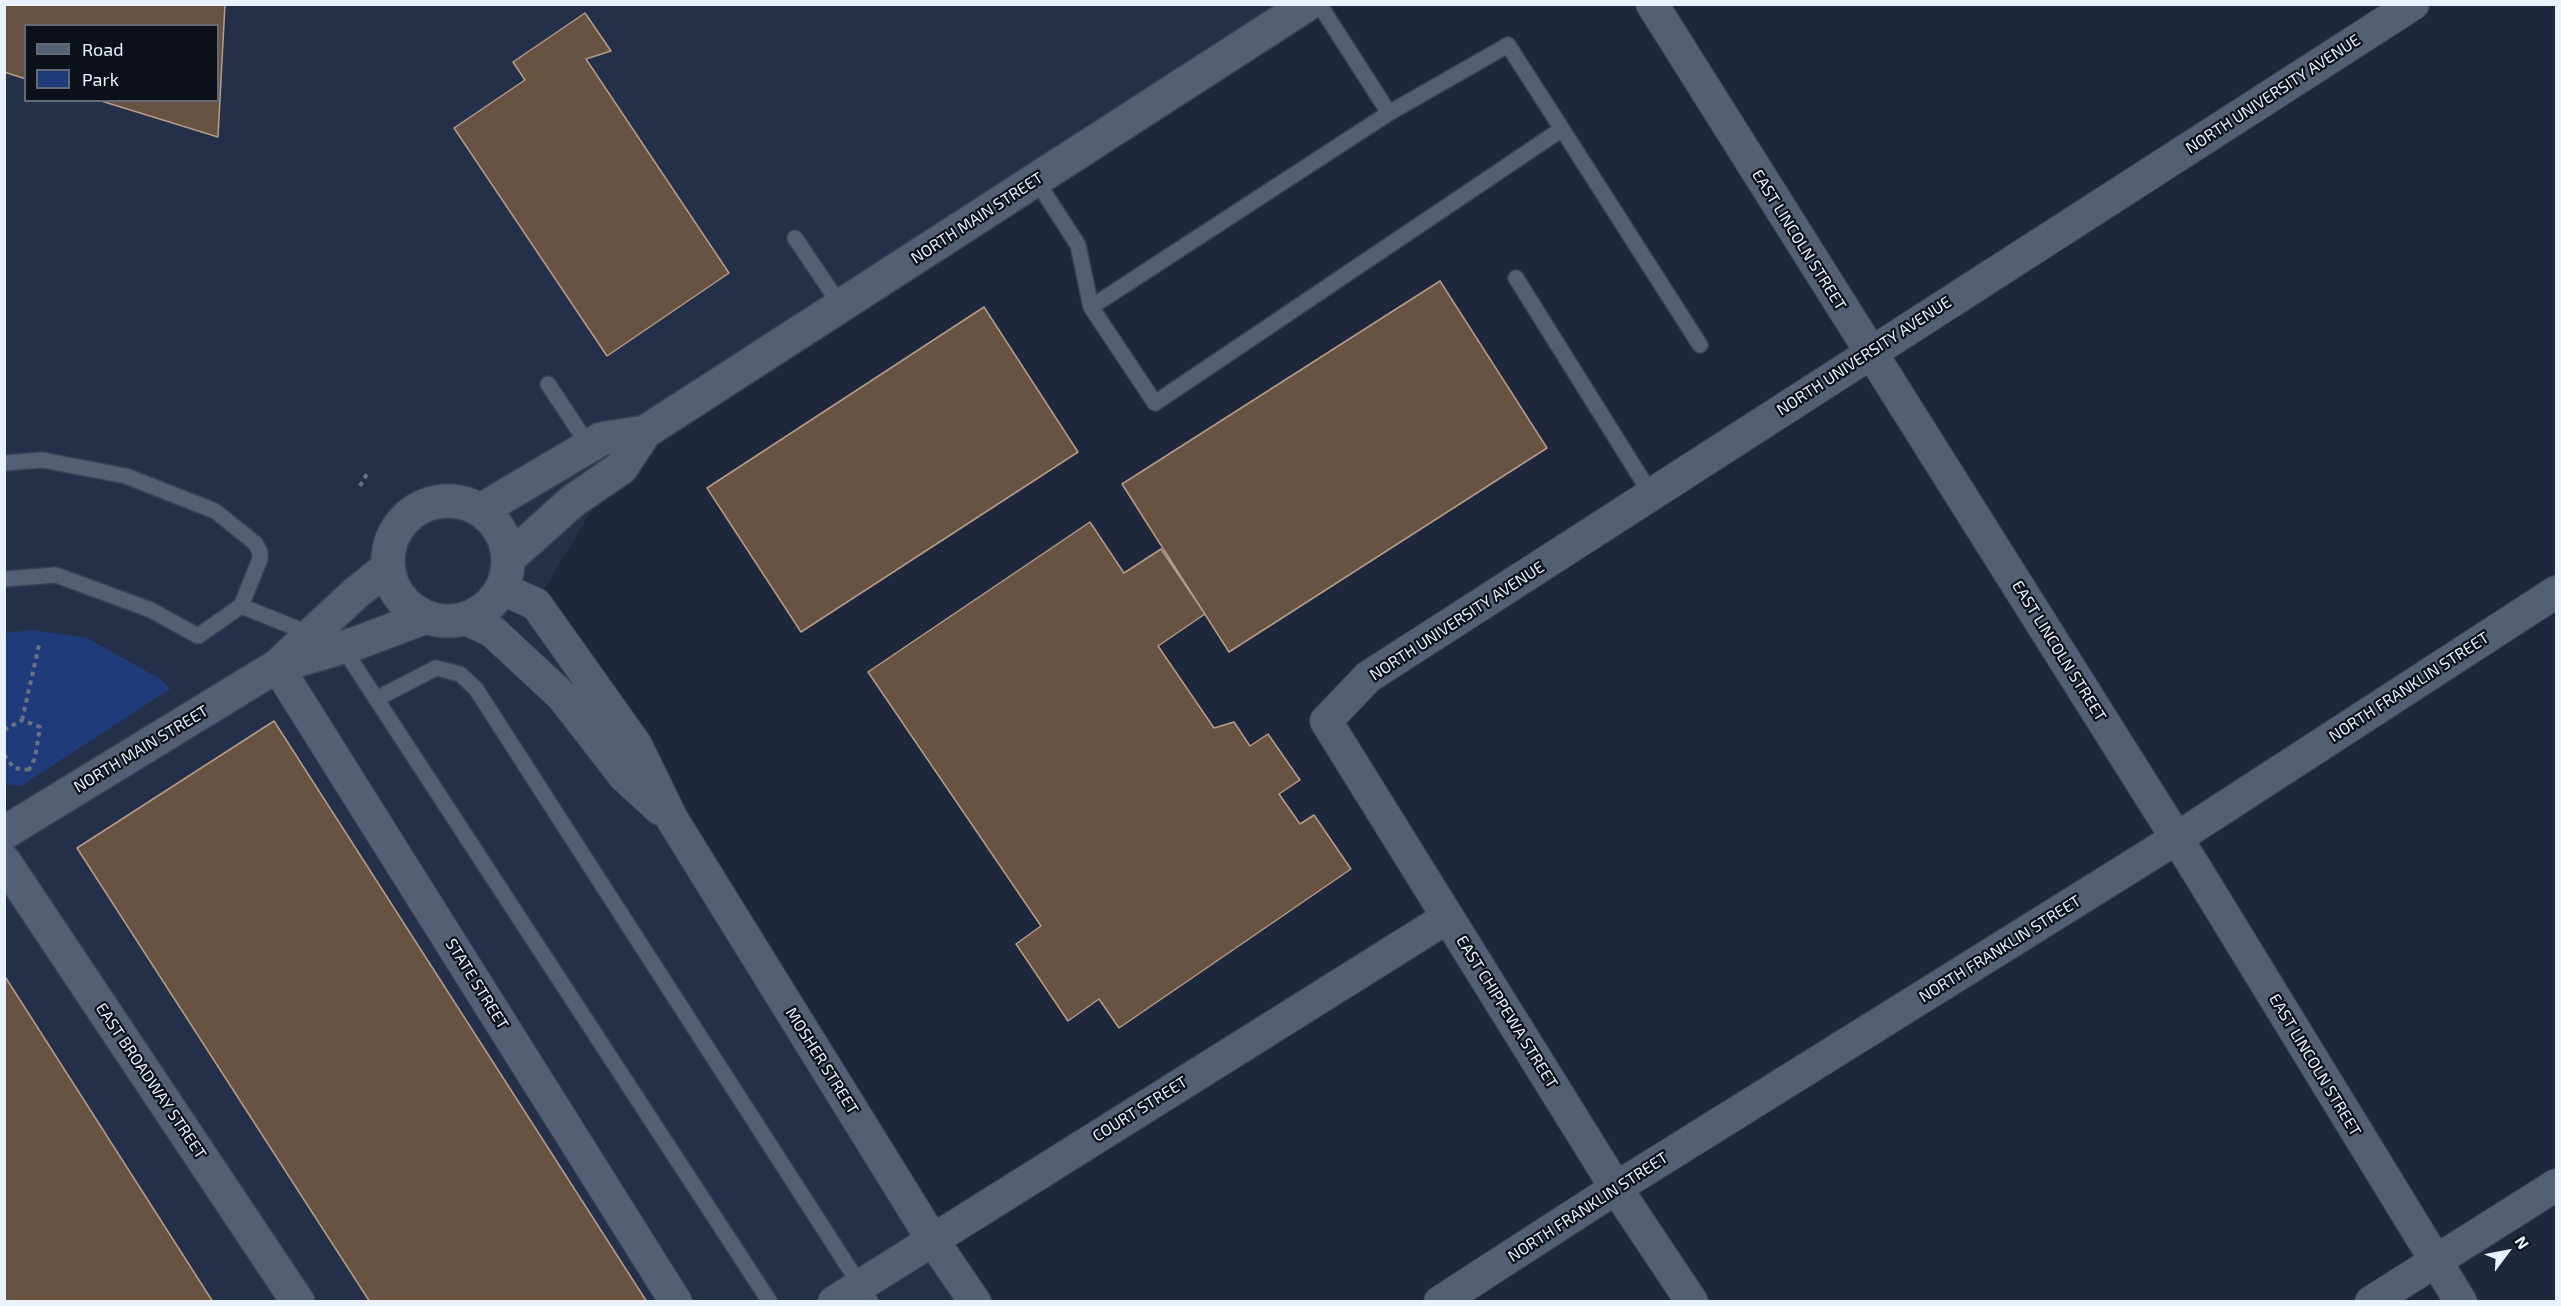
<!DOCTYPE html>
<html>
<head>
<meta charset="utf-8">
<style>
  body { margin:0 }
  #map { position:relative; width:2561px; height:1306px; overflow:hidden; background:#1e273b; font-family:"Exo 2",sans-serif }
  canvas { display:block }
  .frame { position:absolute; inset:0; border:6px solid #e9f0fe; pointer-events:none }
  .legend { position:absolute; left:24px; top:24px; width:195px; height:78px; box-sizing:border-box; background:#0c1019; border:2px solid #646a75; margin:0; padding:8px 10px; list-style:none; font-size:18px; color:#e9f0fe }
  .legend li { display:flex; align-items:center; gap:12px; height:30px }
  .legend b { width:30px; border:2px solid #646a75 }
  .north { position:absolute; left:2477px; top:1222px; width:60px; height:60px; -webkit-text-stroke:4px #0c1019; paint-order:stroke; rotate:58deg; font-size:16px; font-weight:700; line-height:24px; text-align:center; color:#e9f0fe }
  .north::after { content:''; display:block; margin:auto; width:21px; height:27px; background:#e9f0fe; clip-path:polygon(50% 0,100% 100%,50% 72%,0 100%) }
</style>
</head>
<body>
<div id="map">
<canvas width="2561" height="1306"></canvas>
<div class="frame"></div>
<ul class="legend">
<li><b style="height:8px;background:#535f75"></b>Road</li>
<li><b style="height:16px;background:#203b7a"></b>Park</li>
</ul>
<div class="north">N</div>
</div>
<script>
const context = document.querySelector('canvas').getContext('2d');
context.lineJoin = 'round';
function fillPath(path, color) { context.fillStyle = color; context.fill(path, 'evenodd'); }
const shape = rows => new Path2D(rows.map(r => 'M' + r).join(''));
function trace(path, color, width, dash) { context.strokeStyle = color; context.lineWidth = width; context.lineCap = dash ? 'butt' : 'round'; context.setLineDash(dash || []); context.stroke(path); }
function write(font, color, halo, rows, align = 'center') {
  context.font = font + ' "Exo 2",sans-serif'; context.lineWidth = 4.5; context.setLineDash([]); context.textBaseline = 'middle'; context.strokeStyle = halo; context.fillStyle = color; for (const [text, x, y, turn = 0] of rows) {
    context.save(); context.translate(x, y); context.rotate((+turn || 0) * Math.PI / 180); context.textAlign = isNaN(turn) ? turn : align; if (halo) context.strokeText(text, 0, 0); context.fillText(text, 0, 0); context.restore();
  }
}
fillPath(shape([
  [5,5,1308,5,614,473,536,604,975,1301,5,1302],
  [26,26,218,26,218,100,26,100]
]), '#243049');
fillPath(shape([
  [33,630,87,638,160,679,170,689,21,786,5,784,5,633]
]), '#203b7a');
const building = shape([
  [4,4,225,4,218,137,98,100,218,100,218,26,26,26,26,79,4,72,4,4],
  [585,13,611,51,586,59,729,273,607,356,454,128,525,80,513,62,585,13],
  [1440,281,1547,448,1229,652,1122,484,1440,281],
  [984,307,1078,452,801,632,707,488,984,307],
  [1090,522,1124,573,1161,549,1205,614,1158,646,1214,728,1234,722,1250,746,1268,734,1300,780,1279,794,1300,824,1314,815,1351,869,1119,1028,1099,999,1068,1021,1016,944,1041,926,868,672,1090,522],
  [274,721,647,1302,370,1302,77,848,274,721],
  [4,975,213,1302,4,1302,4,975]
]);
fillPath(building, '#685342');
trace(building, '#b49c89', 1.5);
const service = shape([
  [1319,4,1389,113],
  [1508,45,1562,129,1155,403,1091,307,1389,113,1508,45],
  [1562,129,1700,345],
  [1036,180,1078,245,1091,307],
  [795,238,841,306],
  [1516,278,1651,494],
  [548,384,589,446],
  [4,463,42,460,126,476,215,511,255,543,260,552,260,559,241,606],
  [4,579,56,575,151,610,198,636,241,606,311,634],
  [343,648,770,1302],
  [376,699,436,668,460,674,476,689,871,1302]
]);
const minor = shape([
  [1652,4,2196,869,2461,1302],
  [502,589,536,604,636,745,672,819,932,1239,975,1302],
  [465,619,492,631,562,696,624,776,660,809],
  [277,666,676,1302],
  [834,1302,1448,917],
  [1440,1302,1616,1188,2177,838,2556,592],
  [1692,1302,1616,1188,1326,721,1368,677,2413,4],
  [2371,1302,2556,1185]
]);
const tertiary = shape([
  '388 561a60 60 0 1 1 120 0a60 60 0 1 1-120 0Z',
  [481,510,601,439,645,432],
  [509,558,574,500,621,468,645,432,1308,4],
  [282,665,357,643,426,617],
  [4,833,277,666,356,593,388,567],
  [4,861,298,1302]
]);
trace(service, '#3a4152', 18);
trace(minor, '#3a4152', 34);
trace(tertiary, '#3a4152', 36);
trace(shape([
  [360,486,368,472],
  [22,720,40,641],
  [4,730,22,720,40,727,35,758,27,774],
  [4,755,14,768,30,770]
]), '#687082', 4, [4.5, 4.5]);
trace(service, '#535f75', 15);
trace(minor, '#535f75', 32);
trace(tertiary, '#535f75', 33);
write('16px', '#e9f0fe', '#0c1019', [
  ["NORTH UNIVERSITY AVENUE",2273,94,-33],
  ["NORTH MAIN STREET",977,218,-33],
  ["EAST LINCOLN STREET",1799,240,58],
  ["NORTH UNIVERSITY AVENUE",1864,356,-33],
  ["NORTH UNIVERSITY AVENUE",1457,621,-33],
  ["EAST LINCOLN STREET",2059,651,58],
  ["NORTH FRANKLIN STREET",2409,687,-33],
  ["NORTH MAIN STREET",141,749,-31],
  ["NORTH FRANKLIN STREET",2000,949,-32],
  ["STATE STREET",477,984,58],
  ["EAST CHIPPEWA STREET",1507,1012,58],
  ["MOSHER STREET",822,1061,58],
  ["EAST LINCOLN STREET",2315,1065,59],
  ["EAST BROADWAY STREET",151,1081,56],
  ["COURT STREET",1140,1109,-32],
  ["NORTH FRANKLIN STREET",1588,1207,-33]
]);
</script>
</body>
</html>
